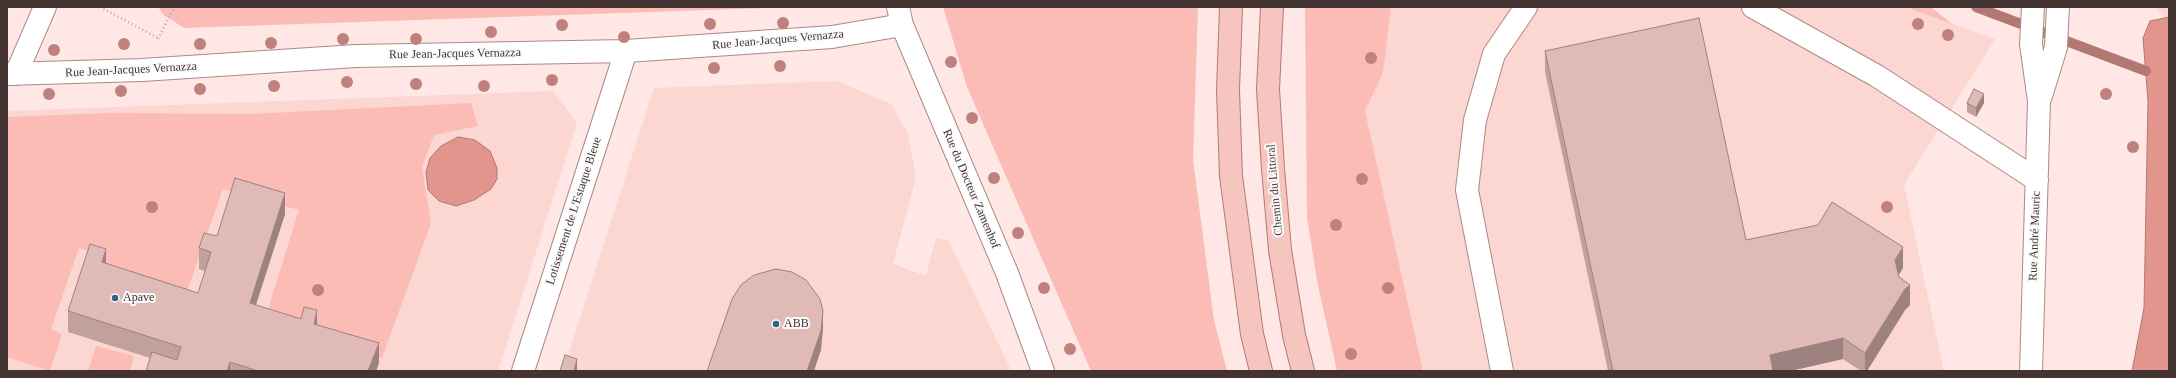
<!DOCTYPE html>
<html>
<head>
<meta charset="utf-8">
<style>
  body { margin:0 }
  #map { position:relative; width:2176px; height:378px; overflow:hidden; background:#fee7e4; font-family:Georgia,serif }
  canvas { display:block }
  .frame { position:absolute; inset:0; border:8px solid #433432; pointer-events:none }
</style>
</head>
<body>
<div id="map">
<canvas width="2176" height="378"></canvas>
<div class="frame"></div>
</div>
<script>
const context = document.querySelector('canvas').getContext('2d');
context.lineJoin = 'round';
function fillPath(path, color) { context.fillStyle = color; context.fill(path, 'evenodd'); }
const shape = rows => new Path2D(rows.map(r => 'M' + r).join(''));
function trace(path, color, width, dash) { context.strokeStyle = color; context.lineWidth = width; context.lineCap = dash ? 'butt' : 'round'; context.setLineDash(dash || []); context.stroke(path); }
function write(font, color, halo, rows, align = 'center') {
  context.font = font + ' Georgia,serif'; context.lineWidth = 4; context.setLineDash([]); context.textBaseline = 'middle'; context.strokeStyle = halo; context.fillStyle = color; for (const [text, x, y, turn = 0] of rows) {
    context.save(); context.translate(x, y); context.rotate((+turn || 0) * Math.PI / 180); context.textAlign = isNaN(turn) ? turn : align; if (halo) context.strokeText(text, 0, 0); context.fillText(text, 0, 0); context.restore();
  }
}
fillPath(shape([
  [1391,7,1906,7,1995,39,1904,185,1944,371,1423,371,1365,111,1383,73],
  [2155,7,2169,7,2169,23],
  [837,81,891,104,908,133,916,177,893,264,926,276,936,238,949,241,1009,366,1010,371,563,371,654,88],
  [553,91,577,123,498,371,7,371,7,111]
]), '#fcd6d1');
fillPath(shape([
  [158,7,795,7,184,28,164,15],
  [943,7,1198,7,1193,160,1214,320,1227,371,1091,371,967,87],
  [1305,7,1391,7,1383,73,1365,111,1423,371,1337,371,1317,281,1307,217],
  [1906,7,1931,7,1952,24],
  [471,103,478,126,434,135,422,167,431,223,382,358,263,325,299,210,223,189,185,297,110,268,95,253,79,248,51,329,62,334,50,371,7,357,7,117,109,113,250,114],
  [96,346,134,356,130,371,88,371]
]), '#fbbcb5');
const water = shape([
  [2169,17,2169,371,2132,371,2144,308,2148,101,2143,38,2150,21,2169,17],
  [458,137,475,140,490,151,497,168,497,179,491,189,474,200,456,206,439,201,428,190,426,172,430,158,441,146,458,137]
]);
fillPath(water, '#e2958d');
trace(water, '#b27872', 1);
trace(shape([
  [1976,7,2146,71]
]), '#b27872', 10);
const minor = shape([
  [898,7,902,25,1007,273,1043,371],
  [1753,7,1877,76,2037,180],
  [7,74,142,70,356,56,626,51,832,37,902,25],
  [16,74,45,7],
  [2041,96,2056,47,2058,7],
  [523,371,626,51],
  [1502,371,1467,190,1475,120,1494,54,1526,7],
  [2031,371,2039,101,2031,44,2033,7]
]);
const major = shape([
  [1231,7,1228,90,1231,176,1252,334,1261,371],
  [1272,7,1268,89,1273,169,1280,250,1294,335,1303,371]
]);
trace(minor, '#ad8985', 24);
trace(major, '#b37a73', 24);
trace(shape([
  [100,7,158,38],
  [158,39,174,7]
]), '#bca8a5', 2.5, [1, 3]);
trace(minor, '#fff', 22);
trace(major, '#f6c5c0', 22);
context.fillStyle = '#be817e';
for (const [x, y] of [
  [783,23],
  [710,24],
  [1918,24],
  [562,25],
  [491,32],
  [1948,35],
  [624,37],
  [343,39],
  [416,39],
  [271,43],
  [124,44],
  [200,44],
  [54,50],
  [1371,58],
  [951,62],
  [780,66],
  [714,68],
  [552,80],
  [347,82],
  [416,84],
  [274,86],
  [484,86],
  [200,89],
  [121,91],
  [49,94],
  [2106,94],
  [972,118],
  [2133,147],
  [994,178],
  [1362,179],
  [152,207],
  [1887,207],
  [1336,225],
  [1018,233],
  [1044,288],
  [1388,288],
  [318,290],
  [1070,349],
  [1351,354]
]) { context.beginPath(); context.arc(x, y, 6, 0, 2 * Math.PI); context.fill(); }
fillPath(shape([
  [1545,51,1746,240,1818,225,1903,268,1898,275,1910,305,1905,310,1867,371,1861,371,1843,359,1790,371,1608,371,1545,72],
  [1967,103,1984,103,1976,117,1967,112],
  [285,214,256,305,317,324,379,363,376,371,146,371,150,358,68,332,68,311,198,293,205,271,199,269,199,248,217,236]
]), '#c1a09d');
fillPath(shape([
  [1984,94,1984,103,1976,117,1976,108],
  [285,193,285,214,250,323,250,303],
  [1903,247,1903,268,1895,281,1895,260],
  [106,249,106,270,102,262],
  [1910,285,1910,305,1905,310,1867,371,1865,371,1865,353,1905,289],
  [317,310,317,331,314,324],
  [823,311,823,330,821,350,814,371,807,371],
  [1843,338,1843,359,1790,371,1770,371,1770,355],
  [379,343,379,363,376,371,368,371],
  [577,359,577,371,574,371],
  [230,362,230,371,227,371]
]), '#9d827f');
const building = shape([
  [1699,18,1746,240,1818,225,1832,202,1903,247,1895,260,1899,277,1910,285,1905,289,1865,353,1843,338,1770,355,1773,371,1613,371,1545,51,1699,18],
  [1974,89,1984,94,1976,108,1967,103,1974,89],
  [235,178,285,193,250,303,301,319,304,307,317,310,314,324,379,343,368,371,258,371,230,362,227,371,146,371,152,352,177,360,181,347,68,311,90,244,106,249,102,262,198,293,211,252,199,248,204,233,217,236,235,178],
  [776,269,792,272,806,280,820,299,823,311,821,331,807,371,707,371,732,299,741,285,754,275,776,269],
  [565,355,577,359,574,371,560,371,565,355]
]);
fillPath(building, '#e0bab6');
trace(building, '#9d827f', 1);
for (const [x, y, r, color] of [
  [115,298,4,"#316381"],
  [776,324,4,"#316381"]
]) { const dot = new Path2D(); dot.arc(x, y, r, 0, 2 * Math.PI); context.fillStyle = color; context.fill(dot); trace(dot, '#fafafa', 1.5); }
write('12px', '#433432', '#fafafa', [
  ["Rue Jean-Jacques Vernazza",778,40,-5],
  ["Rue Jean-Jacques Vernazza",455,54,-1],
  ["Rue Jean-Jacques Vernazza",131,70,-3],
  ["Rue du Docteur Zamenhof",971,189,67],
  ["Chemin du Littoral",1275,190,-95],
  ["Lotissement de L'Estaque Bleue",574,211,-72],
  ["Rue André Mauric",2035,236,-88]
]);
write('12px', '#433432', '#fafafa', [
  ["Apave",123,298],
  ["ABB",784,324]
], 'left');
</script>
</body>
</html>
